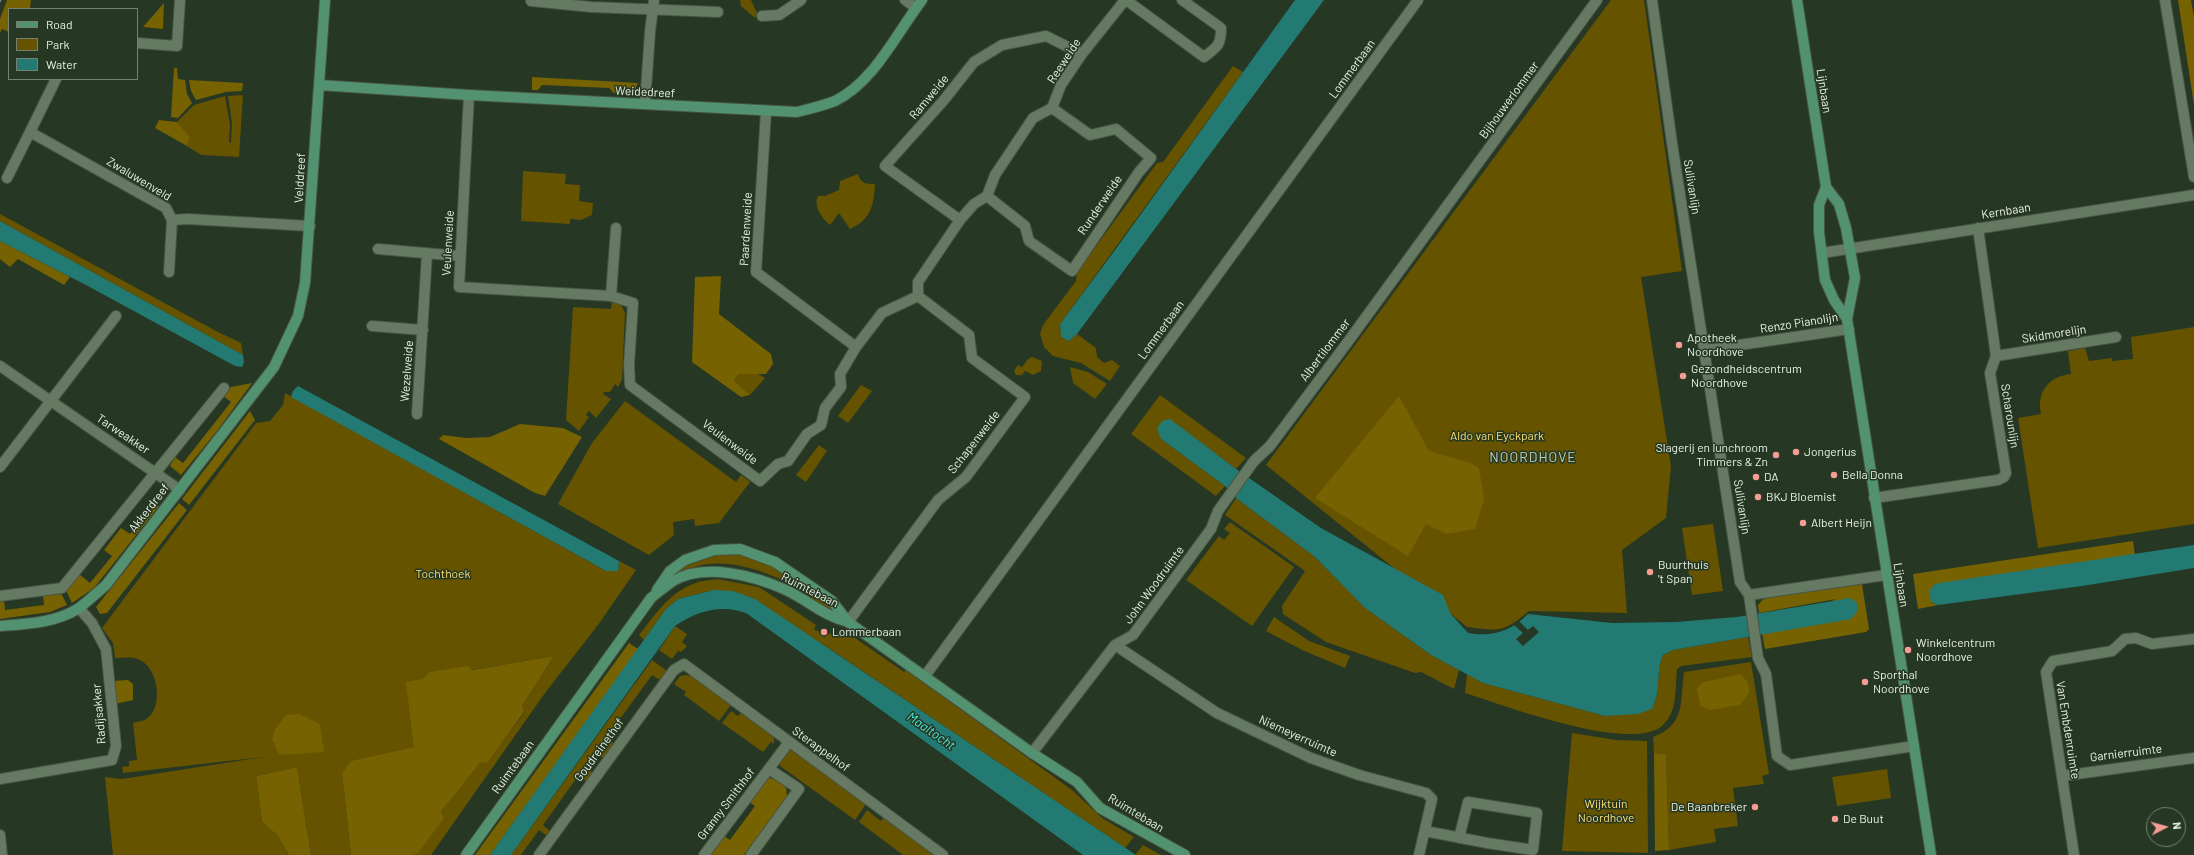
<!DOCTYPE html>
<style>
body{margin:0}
#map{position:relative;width:2194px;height:855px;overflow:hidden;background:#263723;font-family:Barlow,sans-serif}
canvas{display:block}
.legend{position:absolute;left:8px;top:8px;width:130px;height:72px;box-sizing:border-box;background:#263723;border:1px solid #738271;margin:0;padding:5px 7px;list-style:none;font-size:12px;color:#e7f2e5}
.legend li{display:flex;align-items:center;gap:8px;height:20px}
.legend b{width:20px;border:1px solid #738271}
.north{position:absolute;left:2146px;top:807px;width:40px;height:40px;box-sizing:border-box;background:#263723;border:1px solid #738271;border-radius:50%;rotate:84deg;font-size:11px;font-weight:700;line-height:16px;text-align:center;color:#e7f2e5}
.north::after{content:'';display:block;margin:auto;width:14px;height:18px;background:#f59c95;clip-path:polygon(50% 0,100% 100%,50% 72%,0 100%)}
</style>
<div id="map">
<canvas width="2194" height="855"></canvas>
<ul class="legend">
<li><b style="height:5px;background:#539271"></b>Road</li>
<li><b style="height:11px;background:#655300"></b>Park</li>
<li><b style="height:11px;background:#227a73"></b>Water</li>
</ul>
<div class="north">N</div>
</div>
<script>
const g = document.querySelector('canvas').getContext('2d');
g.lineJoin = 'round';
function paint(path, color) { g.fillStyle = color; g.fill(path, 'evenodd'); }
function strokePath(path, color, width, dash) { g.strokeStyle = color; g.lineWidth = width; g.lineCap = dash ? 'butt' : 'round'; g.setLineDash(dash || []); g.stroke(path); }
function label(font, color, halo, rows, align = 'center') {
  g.font = font + ' Barlow,sans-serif'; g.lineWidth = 3; g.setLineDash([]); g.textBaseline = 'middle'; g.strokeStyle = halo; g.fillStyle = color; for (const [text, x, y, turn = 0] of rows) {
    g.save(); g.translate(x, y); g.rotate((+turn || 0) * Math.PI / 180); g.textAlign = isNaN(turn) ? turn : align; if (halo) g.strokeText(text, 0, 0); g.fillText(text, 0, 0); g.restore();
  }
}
paint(new Path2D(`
 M 740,0 L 751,0 L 757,13 L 755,18 L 741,6 Z
 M 1611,0 L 1644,0 L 1682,271 L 1641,277 L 1671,466 L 1666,518 L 1622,550 L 1627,613 L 1529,611 C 1503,633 1499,631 1467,627 L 1266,465 Z
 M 1233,66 L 1243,72 L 1060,324 L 1061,337 L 1069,341 L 1077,334 L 1096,348 L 1097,357 L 1104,363 L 1112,360 L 1120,366 L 1110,381 L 1081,363 L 1053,356 L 1044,347 L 1040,334 L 1043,325 L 1076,281 L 1077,272 L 1157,163 L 1163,162 Z
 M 243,95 L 239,157 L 201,155 L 187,146 L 190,137 L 177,122 L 194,105 L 225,96 L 230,125 L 229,142 L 231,143 L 232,123 L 228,96 Z
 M 523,171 L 566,174 L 565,184 L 580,185 L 579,201 L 593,203 L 592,215 L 581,220 L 570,219 L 570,224 L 521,221 Z
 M 858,174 C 861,184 866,184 875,184 C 874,205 871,220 850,229 L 839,213 L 830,225 C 822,218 813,207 818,196 L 825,196 L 839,190 L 840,181 Z
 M 0,214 L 218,332 L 241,343 L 243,355 L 0,221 Z
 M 612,300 L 621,305 L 625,313 L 622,380 L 618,387 L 615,384 L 610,392 L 604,392 L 603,394 L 611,399 L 596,418 L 589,411 L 586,415 L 589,417 L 579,431 L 566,420 L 573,307 L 611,309 Z
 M 2194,327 L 2194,524 L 2038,548 L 2018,418 L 2041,414 C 2036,392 2049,376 2071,374 L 2068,351 L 2085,348 L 2089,361 L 2112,358 L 2112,361 L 2133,359 L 2131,337 Z
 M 1032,357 L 1042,361 L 1041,371 L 1033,375 L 1025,371 L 1022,375 L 1016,375 L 1014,371 L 1018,365 L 1022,367 L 1028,359 Z
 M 1070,367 L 1088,372 L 1107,384 L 1095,399 L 1073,383 Z
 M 737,374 L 758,374 L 765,378 L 750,395 L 734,380 Z
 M 861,385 L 872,391 L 848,423 L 838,416 Z
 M 285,393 L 606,571 L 618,571 L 619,561 L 636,570 L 598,625 L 545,693 L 431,855 L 411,855 L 444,818 L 441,812 L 481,762 L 487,762 L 524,713 L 522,706 L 554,656 L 471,670 L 468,667 L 429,672 L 423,679 L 415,747 L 350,761 L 342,773 L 351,855 L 311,855 L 297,767 L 256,776 L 262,822 L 277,835 L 289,855 L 113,855 L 105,777 L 122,779 L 263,757 L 123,773 L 122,767 L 129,766 L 129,761 L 137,760 L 133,723 C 136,722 142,721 145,720 C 164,709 159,669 140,660 C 132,656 124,658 115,658 L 113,643 L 102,628 L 256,423 L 270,421 L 283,405 ZM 272,740 L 296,753 L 279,755 Z
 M 1160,395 L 1246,458 L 1236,469 L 1170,420 L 1161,439 L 1225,486 L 1216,496 L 1131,434 Z
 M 625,401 L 736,482 L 741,475 L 750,482 L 719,523 L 695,526 L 694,519 L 673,522 L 674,535 L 649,555 L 558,504 L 592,443 Z
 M 819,445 L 827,451 L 806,482 L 796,475 Z
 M 1236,498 L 1315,557 L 1365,608 L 1431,655 L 1459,670 L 1454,689 L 1421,672 L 1415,673 L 1326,642 L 1283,614 L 1282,606 L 1305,571 L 1225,515 Z
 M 1230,522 L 1294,567 L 1252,626 L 1186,580 L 1219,536 L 1224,540 L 1230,533 L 1224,529 Z
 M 1713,524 L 1723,591 L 1692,595 L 1682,528 Z
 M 712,554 L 742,554 L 772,563 L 836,612 L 833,613 C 819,604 802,589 787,582 C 756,568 716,554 683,572 C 677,575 671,580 665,584 L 681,567 Z
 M 718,579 L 759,587 L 816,625 L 814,629 L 821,633 L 823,630 L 830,634 L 855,638 L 904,672 L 906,670 L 1072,790 L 1102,818 L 1134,837 L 1125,848 L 821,643 L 714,590 L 678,599 L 666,609 L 644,640 L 639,635 C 654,616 669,593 693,584 C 700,581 710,580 718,579 Z
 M 1274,617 L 1309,641 L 1350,656 L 1345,668 L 1302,650 L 1266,631 Z
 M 675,626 L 687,634 L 682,642 L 687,646 L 681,652 L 678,651 L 672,659 L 659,650 Z
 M 1748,637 L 1752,657 L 1681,666 L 1677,669 C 1675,688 1678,712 1662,726 C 1629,753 1504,705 1465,693 L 1467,674 L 1483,683 L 1605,716 L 1652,709 C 1662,688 1655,674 1663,655 L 1673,650 Z
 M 652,660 L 667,671 L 660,680 L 652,675 L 606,738 L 614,744 L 603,758 L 595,753 L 585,767 L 593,773 L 586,781 L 578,776 L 543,825 L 550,831 L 546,835 L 539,830 L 521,855 L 511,855 Z
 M 1751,662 L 1769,774 L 1762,776 L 1764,784 L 1733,788 L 1738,826 L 1714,829 L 1716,842 L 1669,850 L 1666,754 L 1654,753 L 1653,737 C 1686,725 1680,701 1684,672 Z
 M 686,675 L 694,677 L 731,705 L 719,721 L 684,695 L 686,692 L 674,684 L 680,676 Z
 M 731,711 L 738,716 L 741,712 L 774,737 L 774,744 L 771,742 L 763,752 L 722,723 Z
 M 1572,733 L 1616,740 L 1647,741 L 1648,853 L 1562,851 Z
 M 785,750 L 791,750 L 866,804 L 855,820 L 780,766 L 778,760 Z
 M 1887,769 L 1891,798 L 1837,806 L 1832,777 Z
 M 867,810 L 881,821 L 884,817 L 935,855 L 903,855 L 859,822 Z
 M 1143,845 L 1161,855 L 1135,855 Z`), '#655300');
paint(new Path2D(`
 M 7,0 L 31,0 L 30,9 L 9,9 L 9,32 L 2,29 L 0,33 L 0,19 Z
 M 2178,0 L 2191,0 L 2194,17 L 2194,105 Z
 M 164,3 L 163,29 L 143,27 Z
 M 174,68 L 177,68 L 178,79 L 185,80 L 187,94 L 192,103 L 178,118 L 171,117 Z
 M 532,77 L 638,83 L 633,94 L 614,93 L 609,88 L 542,85 L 538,90 L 532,90 Z
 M 189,80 L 243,83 L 242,91 L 226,92 L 196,100 L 191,91 Z
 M 159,120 L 177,122 L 190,137 L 187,146 L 155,128 Z
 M 0,241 L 70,277 L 64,285 L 18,259 L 10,267 L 0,259 Z
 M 721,276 L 719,314 L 771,354 L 773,364 L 766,374 L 738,374 L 734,380 L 750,395 L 741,397 L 692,362 L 695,277 Z
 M 252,383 L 217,431 L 181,475 L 170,466 L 175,457 L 183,463 L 231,402 L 223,396 L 231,387 Z
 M 1399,396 L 1429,451 L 1468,462 L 1479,468 L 1484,499 L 1475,529 L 1447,534 L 1426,524 L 1408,556 L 1315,498 Z
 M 250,411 L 255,420 L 189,505 L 182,499 Z
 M 520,424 L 563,428 L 582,437 L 545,496 L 535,493 L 439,439 L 443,435 L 466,438 L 490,437 Z
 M 179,503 L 187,510 L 107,613 L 100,614 L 96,607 Z
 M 154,504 L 159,506 L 94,588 L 72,603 L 66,590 L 79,574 L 90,583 L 112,556 L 104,550 L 121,528 L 130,534 Z
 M 2133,541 L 2135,555 L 1934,585 L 1931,602 L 1938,605 L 1918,609 L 1913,574 Z
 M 1858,581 L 1862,584 L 1869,629 L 1866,632 L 1765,649 L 1762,633 L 1836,599 L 1759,613 L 1758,605 L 1766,596 Z
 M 61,593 L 67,605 L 50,612 L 0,619 L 0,601 L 4,600 L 5,610 L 44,605 L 43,595 Z
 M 629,643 L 638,649 L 490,855 L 475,855 Z
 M 554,656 L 522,706 L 524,712 L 487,763 L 481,762 L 441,812 L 444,818 L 418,853 L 411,855 L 351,855 L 342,773 L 350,761 L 414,747 L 406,682 L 423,679 L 429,672 L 468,666 L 472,670 Z
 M 1741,674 L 1748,683 L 1749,693 L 1740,705 L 1710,710 L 1700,705 L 1697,688 L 1704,682 Z
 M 128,680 L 133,684 L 133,700 L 115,704 L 112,681 Z
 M 299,714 L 320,724 L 324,752 L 279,755 L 272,740 L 275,729 L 286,715 Z
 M 1654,753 L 1666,754 L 1669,850 L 1655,851 Z
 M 297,767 L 311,855 L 289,855 L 277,835 L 262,822 L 256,776 Z
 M 769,778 L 775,779 L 786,787 L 787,796 L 744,855 L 709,855 L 724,836 L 730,840 L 755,806 L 748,801 L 764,779 Z`), '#776202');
paint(new Path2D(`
 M 1295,0 L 1324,0 L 1077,334 L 1069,341 L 1061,337 L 1060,324 L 1115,250 Z
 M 0,221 L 243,355 L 244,363 L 242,367 L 235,366 L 86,285 L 0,241 Z
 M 298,386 L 619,561 L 618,571 L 606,571 L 590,562 L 291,397 L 293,391 Z
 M 1170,419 L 1236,469 L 1321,528 L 1443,595 L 1450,613 L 1468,633 C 1492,637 1510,632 1528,614 L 1612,623 L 1676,622 L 1737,617 L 1851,598 L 1857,603 L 1857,612 L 1851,619 L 1673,650 L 1663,655 C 1655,674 1662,688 1652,709 L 1638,714 L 1605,716 L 1483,683 L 1431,655 L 1365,608 L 1315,557 L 1236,498 L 1225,486 L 1161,439 L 1157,429 L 1162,421 Z
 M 2194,545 L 2194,568 L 2082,586 L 1938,605 L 1931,602 L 1929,591 L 1934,585 L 1939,583 Z
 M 714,590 L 733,591 L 755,599 L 1136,855 L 1083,855 L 746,613 C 720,604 697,611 675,626 L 511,855 L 490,855 L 666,609 L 678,599 Z`), '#227a73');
paint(new Path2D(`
 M 1519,621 L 1528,630 L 1533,626 L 1539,632 L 1523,646 L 1516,639 L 1523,633 L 1514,625 Z`), '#263723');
const street = new Path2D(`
 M 905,0 L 916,8
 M 1126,0 L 1204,57 C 1217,47 1221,46 1221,28 L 1182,0
 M 1652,0 L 1672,143 L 1740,582 L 1749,595 L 1758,658 L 1766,674 L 1777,756 L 1790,765 L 1914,746
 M 2165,0 L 2194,177
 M 531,1 L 591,7 L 718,12
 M 762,16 L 779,15 L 801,0
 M 137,43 L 177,46 L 180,0
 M 56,79 L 30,132 L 166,208 L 172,220 L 188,219 L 310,226
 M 469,95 L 459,287 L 611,296 L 633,303 L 629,365 L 630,385 L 760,481 L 778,464 L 788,461 L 807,434 L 821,425 L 825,408 L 841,387 L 840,374 L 856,347 L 882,313 L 918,296
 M 645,104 L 650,32 L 654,0
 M 766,112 L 756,272 L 856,347
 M 7,178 L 30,132
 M 987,196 L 1025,226 L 1029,241 L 1072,271 L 1139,172 L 1151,158 L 1116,129 L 1090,135 L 1052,108
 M 987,196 L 995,175 L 1033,118 L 1052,108 L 1061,85 L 1082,54 L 1125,0
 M 960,220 L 885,166 L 944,100 L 974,62 L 1002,45 L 1046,36 L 1082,54
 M 378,249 L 460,256
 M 1822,253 L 2194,195
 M 169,272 L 172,220
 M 611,296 L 616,228
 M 918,296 L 918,282 L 960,220 L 974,204 L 987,196
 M 372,326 L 423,330
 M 1705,350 L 1849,329
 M 1996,356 L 2116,337
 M 0,366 L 180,490
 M 417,414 L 427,254
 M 0,467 L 116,316
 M 1874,498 L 1998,480 L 2004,477 L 2006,473 L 1990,373 L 1996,356 L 1978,228
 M 1749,595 L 1886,575
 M 0,596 L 62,588 L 224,388
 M 848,622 L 938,500 L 966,477 L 1025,397 L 972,358 L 969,335 L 918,296
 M 1115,645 L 1217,713 L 1311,758 L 1359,775 L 1426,793 L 1432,799 L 1419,855
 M 925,676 L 1418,0
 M 1032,753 L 1115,645 L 1133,635 L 1211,529 L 1218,511 L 1254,461 L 1270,446 L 1347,343 L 1597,0
 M 2062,776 L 2194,758
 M 0,779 L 112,760 L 116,746 L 106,649 L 92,623 L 79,608
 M 1425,831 L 1487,843 L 1533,850 L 1537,813 L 1468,802 L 1459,838
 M 0,835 L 2,855
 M 539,855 L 674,670 L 684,664 L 943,855
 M 704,855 L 789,742
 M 751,855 L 799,789 L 769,769
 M 2074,855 L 2046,672 L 2053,661 L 2112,651 L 2125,639 L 2136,638 L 2152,644 L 2194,639`);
const secondary = new Path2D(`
 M 1797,0 L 1826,187 L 1819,205 L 1819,232 L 1825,280 L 1834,300 L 1847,319
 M 319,85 L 469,95 L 797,112 C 809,109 822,106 835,101 C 874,82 896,34 922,0
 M 1826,187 L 1839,204 L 1846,228 L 1855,278 L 1847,319 L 1931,855
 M 657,590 L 670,571 L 685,560 L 714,550 L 740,549 L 775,562 L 832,601 L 848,622
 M 0,626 C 26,624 56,623 79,608 C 88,601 97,593 106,585 L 274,367 L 298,316 L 305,283 L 325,0
 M 466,855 L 651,598 C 658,592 666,586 673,581 C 704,562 755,576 786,590 C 809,601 822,615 848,622 L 1032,753 L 1077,782 L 1100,808 L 1185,855`);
strokePath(street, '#465544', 12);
strokePath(secondary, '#465544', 12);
strokePath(street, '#667962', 10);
strokePath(secondary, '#539271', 10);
strokePath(new Path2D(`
 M 0,2 L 1,0`), '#92a090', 1);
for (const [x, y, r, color] of [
 [1679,345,4,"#f59c95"],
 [1683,376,4,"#f59c95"],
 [1796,452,4,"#f59c95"],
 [1776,455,4,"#f59c95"],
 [1834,475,4,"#f59c95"],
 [1756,477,4,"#f59c95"],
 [1758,497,4,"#f59c95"],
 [1803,523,4,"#f59c95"],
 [1650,572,4,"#f59c95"],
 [824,632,4,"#f59c95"],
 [1908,650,4,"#f59c95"],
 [1865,682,4,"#f59c95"],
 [1755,807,4,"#f59c95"],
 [1835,819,4,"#f59c95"]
]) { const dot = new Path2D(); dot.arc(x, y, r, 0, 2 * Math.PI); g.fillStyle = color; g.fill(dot); strokePath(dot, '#263723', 1.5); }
label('12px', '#e7f2e5', '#263723', [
 ["Reeweide",1064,61,-57],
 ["Lommerbaan",1352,69,-54],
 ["Lijnbaan",1824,91,81],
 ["Weidedreef",645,92,3],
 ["Ramweide",929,97,-50],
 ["Bijhouwerlommer",1509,100,-54],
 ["Velddreef",300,178,-87],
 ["Zwaluwenveld",139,179,31],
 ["Sullivanlijn",1692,187,81],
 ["Runderweide",1100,205,-56],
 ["Kernbaan",2006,211,-9],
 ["Paardenweide",746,229,-87],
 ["Veulenweide",448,243,-87],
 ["Renzo Pianolijn",1799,323,-9],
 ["Lommerbaan",1161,330,-54],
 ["Skidmorelijn",2054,334,-9],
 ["Albertilommer",1325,350,-53],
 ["Wezelweide",407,371,-86],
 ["Scharounlijn",2010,416,81],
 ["Tarweakker",123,434,34],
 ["Veulenweide",730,442,37],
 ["Schapenweide",974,442,-52],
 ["Sullivanlijn",1742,507,81],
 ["Akkerdreef",149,508,-52],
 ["John Woodruimte",1154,585,-54],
 ["Lijnbaan",1901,585,81],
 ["Ruimtebaan",810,590,27],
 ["Radijsakker",99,714,-95],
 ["Van Embdenruimte",2068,730,81],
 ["Niemeyerruimte",1298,736,24],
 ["Sterappelhof",821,749,36],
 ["Goudreinethof",599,750,-54],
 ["Garnierruimte",2126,753,-7],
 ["Ruimtebaan",513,767,-54],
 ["Granny Smithhof",726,804,-53],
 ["Ruimtebaan",1136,813,31]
]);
label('12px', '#e7f2e5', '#263723', [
 ["Apotheek",1687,338],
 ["Noordhove",1687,352],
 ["Gezondheidscentrum",1691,369],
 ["Noordhove",1691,383],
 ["Slagerij en lunchroom",1768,448,"right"],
 ["Timmers & Zn",1768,462,"right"],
 ["Jongerius",1804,452],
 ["Bella Donna",1842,475],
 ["DA",1764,477],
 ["BKJ Bloemist",1766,497],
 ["Albert Heijn",1811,523],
 ["Buurthuis",1658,565],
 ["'t Span",1658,579],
 ["Lommerbaan",832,632],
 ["Winkelcentrum",1916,643],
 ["Noordhove",1916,657],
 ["Sporthal",1873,675],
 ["Noordhove",1873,689],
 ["De Baanbreker",1747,807,"right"],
 ["De Buut",1843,819]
], 'left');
label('12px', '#fcde71', '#263723', [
 ["Aldo van Eyckpark",1497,436],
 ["Tochthoek",443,574],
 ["Wijktuin",1606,804],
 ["Noordhove",1606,818]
]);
label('italic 13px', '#48eadd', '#263723', [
 ["Maaltocht",931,731,35]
]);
g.letterSpacing = '1px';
label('14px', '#bdd2b9', '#263723', [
 ["NOORDHOVE",1533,457]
]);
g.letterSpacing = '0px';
</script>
